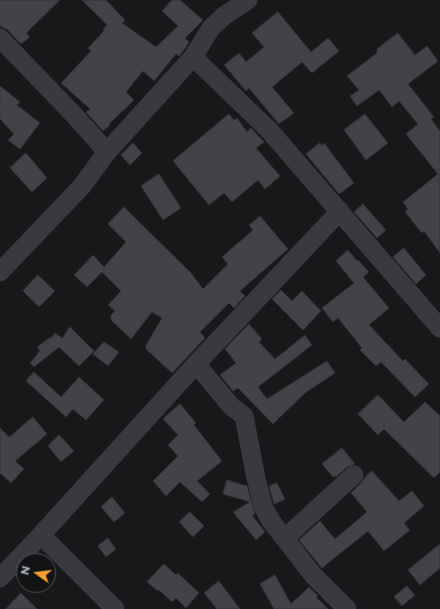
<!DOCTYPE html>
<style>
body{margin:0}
#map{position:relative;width:440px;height:609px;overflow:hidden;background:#17181a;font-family:Montserrat,sans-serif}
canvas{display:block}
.north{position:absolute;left:16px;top:553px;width:40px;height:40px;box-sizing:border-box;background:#121315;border:1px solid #4e5257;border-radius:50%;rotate:284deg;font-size:11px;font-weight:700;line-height:16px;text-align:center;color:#a9b0bb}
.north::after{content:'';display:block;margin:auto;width:14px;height:18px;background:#ff9f2a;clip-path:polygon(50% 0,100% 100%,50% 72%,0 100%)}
</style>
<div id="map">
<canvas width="440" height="609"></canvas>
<div class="north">N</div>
</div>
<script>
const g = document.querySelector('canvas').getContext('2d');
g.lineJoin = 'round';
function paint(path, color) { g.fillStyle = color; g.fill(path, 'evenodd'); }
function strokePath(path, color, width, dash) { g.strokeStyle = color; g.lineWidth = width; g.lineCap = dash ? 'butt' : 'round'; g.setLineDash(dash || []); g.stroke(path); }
const building = new Path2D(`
 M 0,0 L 60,0 L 26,33 L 30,37 L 21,44 L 8,30 L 0,26 Z
 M 82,0 L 106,0 L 125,20 L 122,23 L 156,47 L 178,26 L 162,11 L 172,0 L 180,0 L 203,20 L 185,38 L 189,42 L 184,50 L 179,56 L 176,54 L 154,81 L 143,71 L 126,92 L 134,100 L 109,124 L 110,125 L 103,131 L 86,112 L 90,109 L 61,83 L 91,51 L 88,48 L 104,31 L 103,29 L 107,25 Z
 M 278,12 L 311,52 L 328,38 L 339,51 L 312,73 L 302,62 L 272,87 L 294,113 L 279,124 L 249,88 L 246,91 L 224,65 L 239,53 L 246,62 L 264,47 L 252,33 Z
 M 398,33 L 415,55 L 427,46 L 438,61 L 408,84 L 434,117 L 431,119 L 440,131 L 440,253 L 424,231 L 422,233 L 405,212 L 408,209 L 403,202 L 438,174 L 406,134 L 418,124 L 399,101 L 392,107 L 379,90 L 357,106 L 350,96 L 359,90 L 347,76 L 377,53 L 377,49 Z
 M 0,86 L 20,102 L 17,105 L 40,123 L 20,149 L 8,140 L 14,134 L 0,119 Z
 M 229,114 L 234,120 L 237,118 L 247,132 L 251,128 L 264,142 L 256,148 L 280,176 L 265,189 L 258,180 L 232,202 L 224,193 L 209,205 L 173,161 Z
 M 365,114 L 388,143 L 366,160 L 344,130 Z
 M 133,143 L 142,153 L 130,165 L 121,155 Z
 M 320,143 L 322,146 L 324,143 L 354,183 L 339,194 L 306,154 Z
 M 26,153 L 47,178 L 32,192 L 10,168 Z
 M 159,174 L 181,208 L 163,220 L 141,186 Z
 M 363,204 L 386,230 L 377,238 L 354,212 Z
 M 124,207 L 191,273 L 203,289 L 228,264 L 222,257 L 253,230 L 249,225 L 260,216 L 288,249 L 240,291 L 245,296 L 234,308 L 229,303 L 200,332 L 205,338 L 172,373 L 146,349 L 146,345 L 162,318 L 152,312 L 131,339 L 111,320 L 111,315 L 115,311 L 108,305 L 121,291 L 102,272 L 87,287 L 74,275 L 93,255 L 104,267 L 126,242 L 108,224 Z
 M 404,248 L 426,275 L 416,284 L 393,257 Z
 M 348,250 L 357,261 L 358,260 L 369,272 L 363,277 L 389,308 L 369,325 L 403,361 L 405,359 L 429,384 L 415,397 L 381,362 L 376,366 L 360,350 L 362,348 L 338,318 L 333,322 L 322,308 L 354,283 L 336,261 Z
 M 38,275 L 55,291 L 39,307 L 23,291 Z
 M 281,290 L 292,301 L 302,291 L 321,311 L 303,330 L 272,299 Z
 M 249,324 L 262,339 L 259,342 L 275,359 L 305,335 L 312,345 L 258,387 L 267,399 L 327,361 L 335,373 L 305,393 L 273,424 L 238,388 L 233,391 L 220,375 L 236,363 L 225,349 Z
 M 70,327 L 94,351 L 79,366 L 59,347 L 34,367 L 30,363 L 40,351 L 37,347 L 49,338 L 50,339 L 55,333 L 62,338 Z
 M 104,342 L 119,352 L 108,366 L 93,354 Z
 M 34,372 L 61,397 L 79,377 L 104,400 L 86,420 L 73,409 L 66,417 L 26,381 Z
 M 378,395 L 404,422 L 425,402 L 440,416 L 440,472 L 434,478 L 384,429 L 378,435 L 358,414 Z
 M 180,404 L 196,423 L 194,425 L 222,461 L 197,481 L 210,494 L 202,502 L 180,482 L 166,496 L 153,481 L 178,456 L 168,445 L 178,435 L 163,419 Z
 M 33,417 L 47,434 L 15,461 L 24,469 L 11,483 L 0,473 L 0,428 L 9,437 Z
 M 59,435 L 74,451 L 61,462 L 48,446 Z
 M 342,448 L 355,464 L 347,467 L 336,477 L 335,476 L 333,477 L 322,464 Z
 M 372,471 L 399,501 L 412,491 L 424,506 L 404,523 L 410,530 L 384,551 L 368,531 L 322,568 L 299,540 L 320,521 L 335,539 L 367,512 L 351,493 L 361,483 L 365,477 Z
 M 227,480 L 247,486 L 255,514 L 252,515 L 265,532 L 256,540 L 233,512 L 250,502 L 223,494 Z
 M 277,483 L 285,499 L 274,504 L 269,486 Z
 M 112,497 L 125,513 L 114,522 L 101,507 Z
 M 190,512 L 204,526 L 193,537 L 179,522 Z
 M 108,538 L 116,549 L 106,557 L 98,546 Z
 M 440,544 L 440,568 L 420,585 L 408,570 Z
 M 164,564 L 176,575 L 178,573 L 199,593 L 186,608 L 176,598 L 172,602 L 159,590 L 158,591 L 147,582 Z
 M 275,575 L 291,604 L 309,587 L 318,596 L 316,597 L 328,609 L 274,609 L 260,584 Z
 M 219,581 L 240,609 L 217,609 L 204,593 Z
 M 407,586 L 415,595 L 402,606 L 394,597 Z
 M 21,593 L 37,609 L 6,609 Z`);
paint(building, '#414347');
strokePath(building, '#313236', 1);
strokePath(new Path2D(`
 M 0,38 L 76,117 L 107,152
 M 193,57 L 269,130 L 440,328
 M 0,272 L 82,186 L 107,152 L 193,57 L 211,28 L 225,15 L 248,0
 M 196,364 L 232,407 L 244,416 L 256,478 L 263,506 L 271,521 L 313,575 L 347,609
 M 41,535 L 115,609
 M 285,538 L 354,475
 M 0,578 L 41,535 L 196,364 L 340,211`), '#383a3f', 19);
</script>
